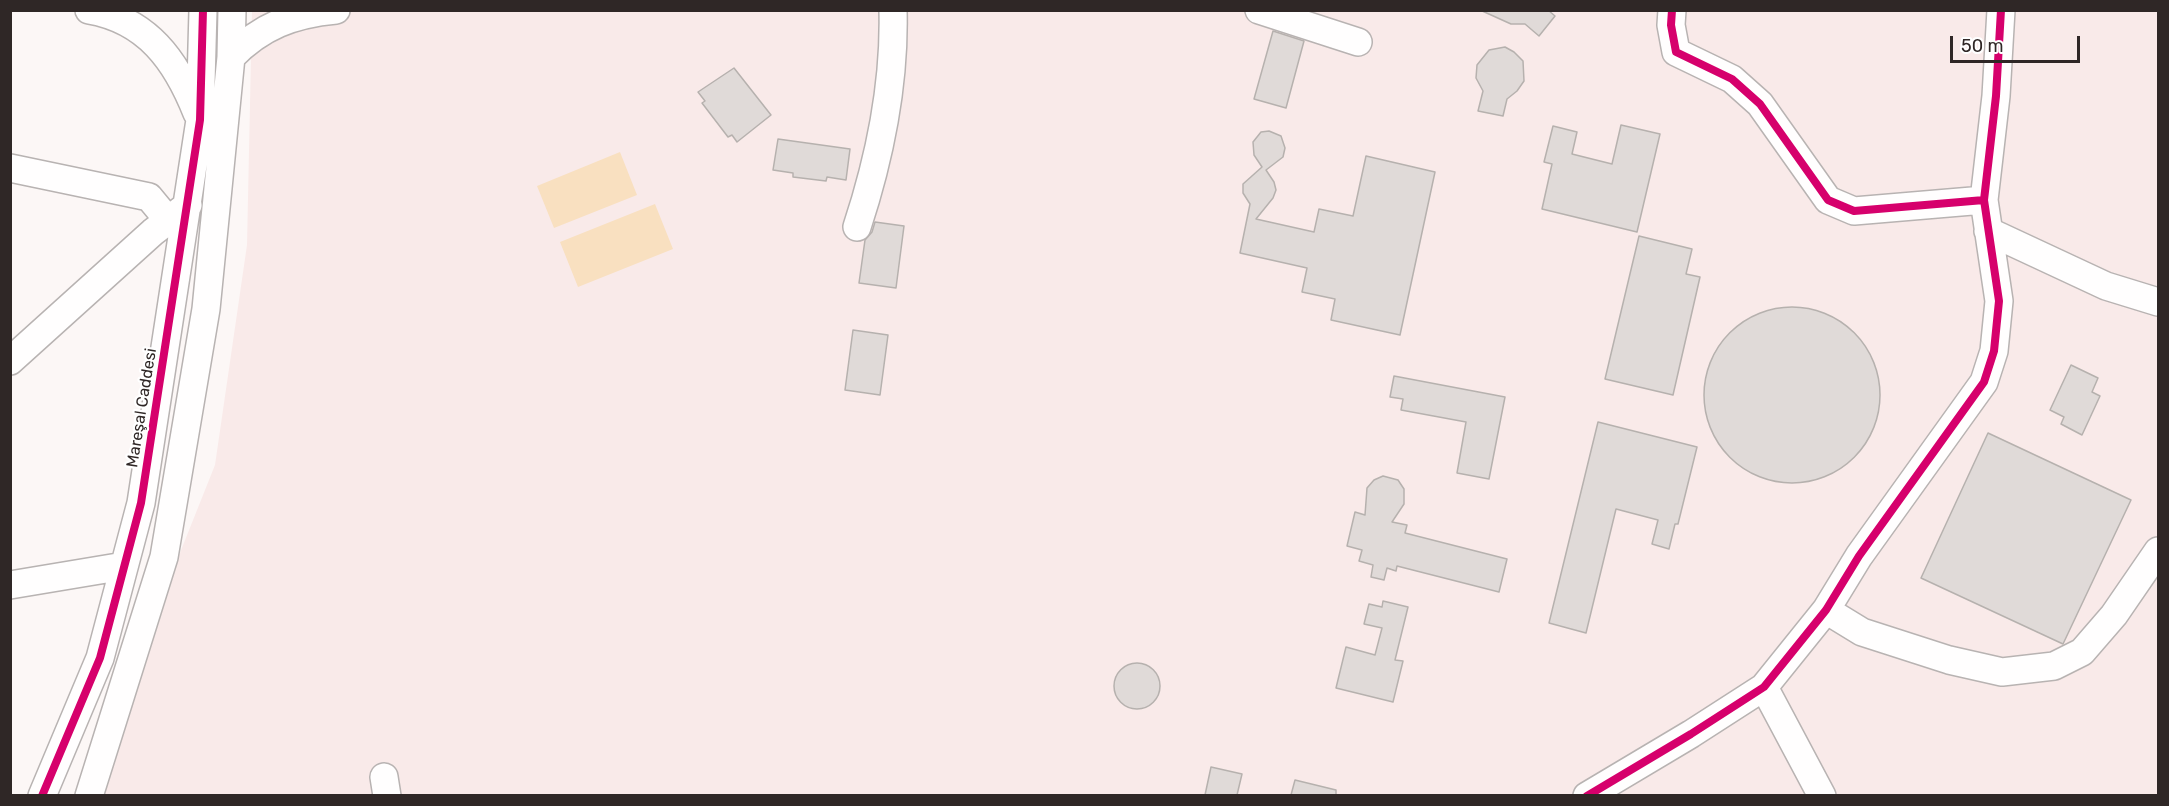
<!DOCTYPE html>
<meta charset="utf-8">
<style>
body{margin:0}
#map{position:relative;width:2169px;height:806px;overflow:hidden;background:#fcf7f6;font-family:Rubik,sans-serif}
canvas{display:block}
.frame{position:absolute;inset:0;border:12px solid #2f2726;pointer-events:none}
.scale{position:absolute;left:1950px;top:36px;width:130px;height:27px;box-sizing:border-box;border:3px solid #2f2726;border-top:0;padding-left:8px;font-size:18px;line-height:21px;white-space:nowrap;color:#2f2726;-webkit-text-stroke:4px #fff;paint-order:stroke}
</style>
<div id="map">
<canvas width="2169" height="806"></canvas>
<div class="frame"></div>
<div class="scale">50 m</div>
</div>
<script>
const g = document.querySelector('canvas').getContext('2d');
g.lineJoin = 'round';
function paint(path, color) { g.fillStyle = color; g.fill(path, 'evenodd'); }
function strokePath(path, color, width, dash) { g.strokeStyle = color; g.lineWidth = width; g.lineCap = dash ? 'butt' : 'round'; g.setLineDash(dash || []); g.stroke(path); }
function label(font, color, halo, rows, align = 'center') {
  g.font = font + ' Rubik,sans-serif'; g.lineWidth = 4.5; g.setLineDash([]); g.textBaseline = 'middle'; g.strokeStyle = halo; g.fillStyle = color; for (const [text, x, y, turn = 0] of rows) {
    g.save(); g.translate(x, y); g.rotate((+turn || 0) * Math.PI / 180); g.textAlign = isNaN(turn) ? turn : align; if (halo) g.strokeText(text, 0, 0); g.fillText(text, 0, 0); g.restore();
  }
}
paint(new Path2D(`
 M 252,11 L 2158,11 L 2158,795 L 83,796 L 215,465 L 247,245 Z`), '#f9eae9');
paint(new Path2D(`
 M 620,152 L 637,195 L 554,228 L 537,186 Z
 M 655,204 L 673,249 L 578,287 L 560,242 Z`), '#f9e0c0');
const building = new Path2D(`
 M 1480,10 L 1548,10 L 1555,16 L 1539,36 L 1525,24 L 1511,24 Z
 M 1273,31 L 1304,41 L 1286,108 L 1254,99 Z
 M 1505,47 L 1514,52 L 1523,61 L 1524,81 L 1517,91 L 1507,99 L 1503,116 L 1478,111 L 1483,91 L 1476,78 L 1477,65 L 1489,50 Z
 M 734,68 L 771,115 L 737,142 L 732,135 L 728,137 L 702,103 L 705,101 L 698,92 Z
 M 1621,125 L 1660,134 L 1637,232 L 1542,209 L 1552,164 L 1544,162 L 1553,126 L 1577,132 L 1572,154 L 1612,164 Z
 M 1269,131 L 1281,136 L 1285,148 L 1283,157 L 1266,170 L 1274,182 L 1276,190 L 1273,198 L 1256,219 L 1314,232 L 1319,209 L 1353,216 L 1366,156 L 1435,172 L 1400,335 L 1331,320 L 1335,299 L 1302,292 L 1307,268 L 1240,253 L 1250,204 L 1243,193 L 1243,184 L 1262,167 L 1254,155 L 1253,142 L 1261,132 Z
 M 778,139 L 850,149 L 846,180 L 827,177 L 826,181 L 793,177 L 793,173 L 773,170 Z
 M 875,222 L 904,226 L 896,288 L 859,283 L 865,240 L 872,232 Z
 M 1639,236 L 1692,249 L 1686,274 L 1700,277 L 1673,395 L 1605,379 Z
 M1704 395a88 88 0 1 1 176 0a88 88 0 1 1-176 0Z
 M 853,330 L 888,335 L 880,395 L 845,390 Z
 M 2071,365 L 2098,378 L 2092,392 L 2100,396 L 2082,435 L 2061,424 L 2064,417 L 2050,410 Z
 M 1394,376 L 1505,397 L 1489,479 L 1457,473 L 1466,422 L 1401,410 L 1403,399 L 1390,397 Z
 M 1598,422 L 1697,447 L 1678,524 L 1675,524 L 1669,549 L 1652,544 L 1658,520 L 1616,509 L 1586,633 L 1549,623 Z
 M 1988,433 L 2131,500 L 2063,644 L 1921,578 Z
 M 1383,476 L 1398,480 L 1404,489 L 1404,504 L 1392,522 L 1407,525 L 1405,533 L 1507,559 L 1499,592 L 1397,566 L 1396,571 L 1387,568 L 1384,580 L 1371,577 L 1373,565 L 1359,561 L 1362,550 L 1347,546 L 1355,512 L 1365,515 L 1367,488 L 1374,480 Z
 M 1383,601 L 1408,607 L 1395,660 L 1403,661 L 1393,702 L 1336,688 L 1346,647 L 1375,655 L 1382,628 L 1364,624 L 1369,604 L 1382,607 Z
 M1114 686a23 23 0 1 1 46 0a23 23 0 1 1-46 0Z
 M 1211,767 L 1242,774 L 1237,795 L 1205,795 Z
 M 1295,780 L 1336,790 L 1336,795 L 1291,795 Z`);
paint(building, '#e0dad8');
strokePath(building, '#b6b1ae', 1.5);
const minor = new Path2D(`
 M 89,10 C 147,20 176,60 197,113
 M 1259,10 L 1358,42
 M 1672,10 L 1671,25 L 1676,52 L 1732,79 L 1760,104 L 1828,200 L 1854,211 L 1984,200
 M 231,57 C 261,26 293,14 336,10
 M 10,168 L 149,197 L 168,220
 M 857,227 C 880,157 895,84 893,10
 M 1988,231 L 2106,286 L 2158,302
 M 10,361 L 153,232 L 188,205
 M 10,585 L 124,566
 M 1826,610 L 1862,632 L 1949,660 L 2002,672 L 2054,666 L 2082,652 L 2114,615 L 2158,551
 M 1764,687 L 1822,796
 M 384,777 L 387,796
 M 42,796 L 100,658 L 141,503 L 200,120 L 203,10
 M 89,796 L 164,557 L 206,309 L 231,57 L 232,10
 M 1587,796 L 1691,734 L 1764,687 L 1826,610 L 1859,556 L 1984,382 L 1994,351 L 1999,301 L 1984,200 L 1996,96 L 2001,10`);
strokePath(minor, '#b8b3b2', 30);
strokePath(minor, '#fffefe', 27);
strokePath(new Path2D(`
 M 1672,10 L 1671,25 L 1676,52 L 1732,79 L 1760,104 L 1828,200 L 1854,211 L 1984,200
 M 42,796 L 100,658 L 141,503 L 200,120 L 203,10
 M 1587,796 L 1691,734 L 1764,687 L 1826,610 L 1859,556 L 1984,382 L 1994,351 L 1999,301 L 1984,200 L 1996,96 L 2001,10`), '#d6006c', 8);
label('16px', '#2f2726', '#fff', [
 ["Mareşal Caddesi",142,408,-81]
]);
</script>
